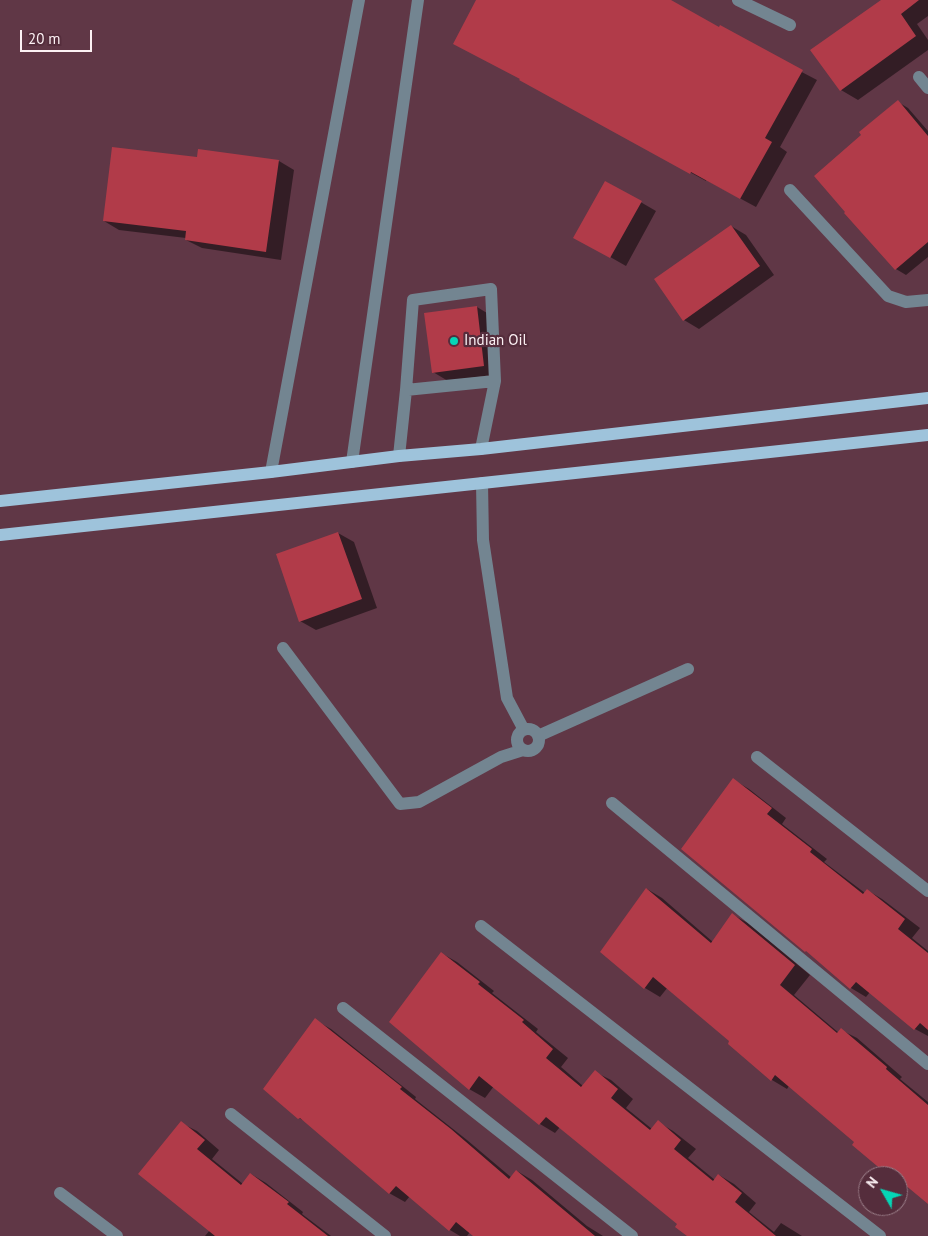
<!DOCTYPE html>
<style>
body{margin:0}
#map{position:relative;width:928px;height:1236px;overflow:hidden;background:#603746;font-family:"PT Sans",sans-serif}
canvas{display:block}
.north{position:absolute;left:858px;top:1166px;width:50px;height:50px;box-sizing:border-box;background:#552d3c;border:1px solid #987b86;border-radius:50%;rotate:308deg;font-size:14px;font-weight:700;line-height:20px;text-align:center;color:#fcf1f4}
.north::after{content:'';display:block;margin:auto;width:18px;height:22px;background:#05d5b6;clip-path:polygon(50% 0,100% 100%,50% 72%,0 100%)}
.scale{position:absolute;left:20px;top:30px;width:72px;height:22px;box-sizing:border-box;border:2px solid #fcf1f4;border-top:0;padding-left:6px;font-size:15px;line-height:18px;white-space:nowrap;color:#fcf1f4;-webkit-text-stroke:4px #552d3c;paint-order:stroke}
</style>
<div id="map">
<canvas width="928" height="1236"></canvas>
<div class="north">N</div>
<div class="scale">20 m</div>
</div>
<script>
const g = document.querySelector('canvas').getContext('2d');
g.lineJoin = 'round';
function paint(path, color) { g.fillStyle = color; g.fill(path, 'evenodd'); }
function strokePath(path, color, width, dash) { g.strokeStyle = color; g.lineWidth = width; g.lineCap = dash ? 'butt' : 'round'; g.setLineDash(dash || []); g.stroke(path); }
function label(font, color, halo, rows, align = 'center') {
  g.font = font + ' "PT Sans",sans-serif'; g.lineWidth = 4.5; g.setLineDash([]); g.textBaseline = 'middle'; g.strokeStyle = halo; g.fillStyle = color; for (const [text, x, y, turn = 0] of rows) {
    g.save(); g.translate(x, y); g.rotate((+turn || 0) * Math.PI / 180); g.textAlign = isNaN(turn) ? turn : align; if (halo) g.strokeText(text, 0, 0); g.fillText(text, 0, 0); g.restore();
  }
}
paint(new Path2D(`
 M 477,0 L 664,0 L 817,80 L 780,147 L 787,152 L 756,207 L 706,180 L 706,181 L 536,88 Z
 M 883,0 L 928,0 L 928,16 L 917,24 L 928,40 L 928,50 L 858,100 L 841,90 Z
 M 898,102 L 908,108 L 928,131 L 928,257 L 906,275 L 896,269 L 846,213 Z
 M 199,150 L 279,161 L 294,170 L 281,260 L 202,248 L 186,240 L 186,238 L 119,230 L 104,221 L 198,159 Z
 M 606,182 L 656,211 L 626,266 L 575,237 Z
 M 731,226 L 746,235 L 774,275 L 699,329 L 684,320 Z
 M 477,307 L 492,316 L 499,374 L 448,381 L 433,372 Z
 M 338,533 L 354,542 L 377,608 L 316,630 L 300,621 Z
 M 734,780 L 749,789 L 786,818 L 782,824 L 827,859 L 824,862 L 865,893 L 867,890 L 882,899 L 920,928 L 912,938 L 928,951 L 928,1036 L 915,1029 L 870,992 L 866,997 L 851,988 L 683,848 Z
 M 647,889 L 662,898 L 713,942 L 733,915 L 748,923 L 810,975 L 794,995 L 839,1033 L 841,1030 L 857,1038 L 902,1077 L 900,1079 L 928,1102 L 928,1203 L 912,1189 L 898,1181 L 898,1176 L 891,1176 L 856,1142 L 789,1086 L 787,1089 L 772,1080 L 731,1041 L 668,987 L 660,997 L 645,988 Z
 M 441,953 L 457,962 L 494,991 L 492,993 L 538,1029 L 536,1032 L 568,1058 L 561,1067 L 583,1086 L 595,1072 L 611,1080 L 633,1099 L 626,1108 L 652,1129 L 658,1122 L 673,1131 L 696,1149 L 688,1158 L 715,1180 L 719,1175 L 734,1184 L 756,1203 L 749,1212 L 774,1232 L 781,1223 L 802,1236 L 689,1236 L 679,1224 L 560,1127 L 555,1133 L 540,1124 L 494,1086 L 485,1098 L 469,1089 Z
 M 315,1020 L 331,1029 L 416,1097 L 415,1099 L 467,1140 L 512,1178 L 517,1171 L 532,1180 L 587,1226 L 603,1236 L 475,1236 L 470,1232 L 467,1236 L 460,1236 L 450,1230 L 410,1196 L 405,1202 L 389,1193 L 308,1123 L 299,1118 Z
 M 181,1123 L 197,1131 L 219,1150 L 212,1159 L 243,1184 L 251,1174 L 266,1183 L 303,1212 L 302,1214 L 331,1236 L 205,1236 L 210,1230 Z`), '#0007');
paint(new Path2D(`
 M 476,0 L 671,0 L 719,27 L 720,25 L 803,70 L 765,138 L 772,142 L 740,199 L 691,172 L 690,174 L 519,80 L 520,79 L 453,44 Z
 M 881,0 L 919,0 L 901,14 L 916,36 L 840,91 L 810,50 Z
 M 898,100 L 928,136 L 928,242 L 895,270 L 844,213 L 845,212 L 814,176 L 861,135 L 859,132 Z
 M 112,147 L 197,157 L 198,149 L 279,160 L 266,252 L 185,240 L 186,231 L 103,221 Z
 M 605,181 L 642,201 L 610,258 L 573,238 Z
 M 731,225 L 760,266 L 683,321 L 654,279 Z
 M 477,306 L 484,366 L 432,373 L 424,313 Z
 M 338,532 L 362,599 L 299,622 L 276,554 Z
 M 733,778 L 772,808 L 767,814 L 812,849 L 810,852 L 863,894 L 867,889 L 905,919 L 898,929 L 928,953 L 928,1030 L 920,1023 L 914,1030 L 856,982 L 850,989 L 806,951 L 805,952 L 681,849 Z
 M 646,888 L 711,943 L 732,913 L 795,965 L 780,985 L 837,1033 L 841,1028 L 887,1067 L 886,1069 L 928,1105 L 928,1204 L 898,1179 L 898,1176 L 889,1176 L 852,1145 L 854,1142 L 775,1075 L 771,1081 L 728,1044 L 729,1041 L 653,977 L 644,989 L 600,952 Z
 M 441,952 L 480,982 L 478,984 L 524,1020 L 522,1022 L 553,1049 L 546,1058 L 581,1087 L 595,1070 L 618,1089 L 611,1098 L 650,1130 L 658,1120 L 681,1140 L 674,1149 L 713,1181 L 718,1174 L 742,1193 L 735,1202 L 776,1236 L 687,1236 L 675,1227 L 677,1224 L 546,1117 L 539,1125 L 479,1076 L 469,1090 L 389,1022 Z
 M 315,1018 L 402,1087 L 400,1089 L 451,1129 L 509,1179 L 516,1170 L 595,1236 L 473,1236 L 456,1222 L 449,1231 L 396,1186 L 389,1194 L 300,1118 L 298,1119 L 263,1089 Z
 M 181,1121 L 205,1140 L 197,1149 L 241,1185 L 250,1173 L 289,1202 L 287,1204 L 328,1236 L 215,1236 L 138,1174 Z`), '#b13b49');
strokePath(new Path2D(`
 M 738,0 L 790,25
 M 919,77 L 928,88
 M 790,190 L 888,296 L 906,302 L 928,300
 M 406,390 L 495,381
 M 399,456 L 406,390 L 413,300 L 491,289 L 495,381 L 481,449
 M 352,462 L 418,0
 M 271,472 L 359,0
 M 482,483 L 483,540 L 507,698 L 524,730
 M 283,648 L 400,804 L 419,802 L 501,757 L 523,750
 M517 740a11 11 0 1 1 22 0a11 11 0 1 1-22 0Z
 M 538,736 L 688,669
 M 757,757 L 928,891
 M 612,803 L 928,1064
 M 481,926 L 880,1236
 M 343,1008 L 632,1236
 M 231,1114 L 385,1236
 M 60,1193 L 117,1236`), '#738591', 12);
strokePath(new Path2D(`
 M 0,501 L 271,472 L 399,456 L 481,449 L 928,398
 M 0,535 L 928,435`), '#9ec3db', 12);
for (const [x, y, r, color] of [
 [454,341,5,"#05d5b6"]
]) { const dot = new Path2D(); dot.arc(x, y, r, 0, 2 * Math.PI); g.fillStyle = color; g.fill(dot); strokePath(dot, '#552d3c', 2); }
label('15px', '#fcf1f4', '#552d3c', [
 ["Indian Oil",464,341]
], 'left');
</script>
